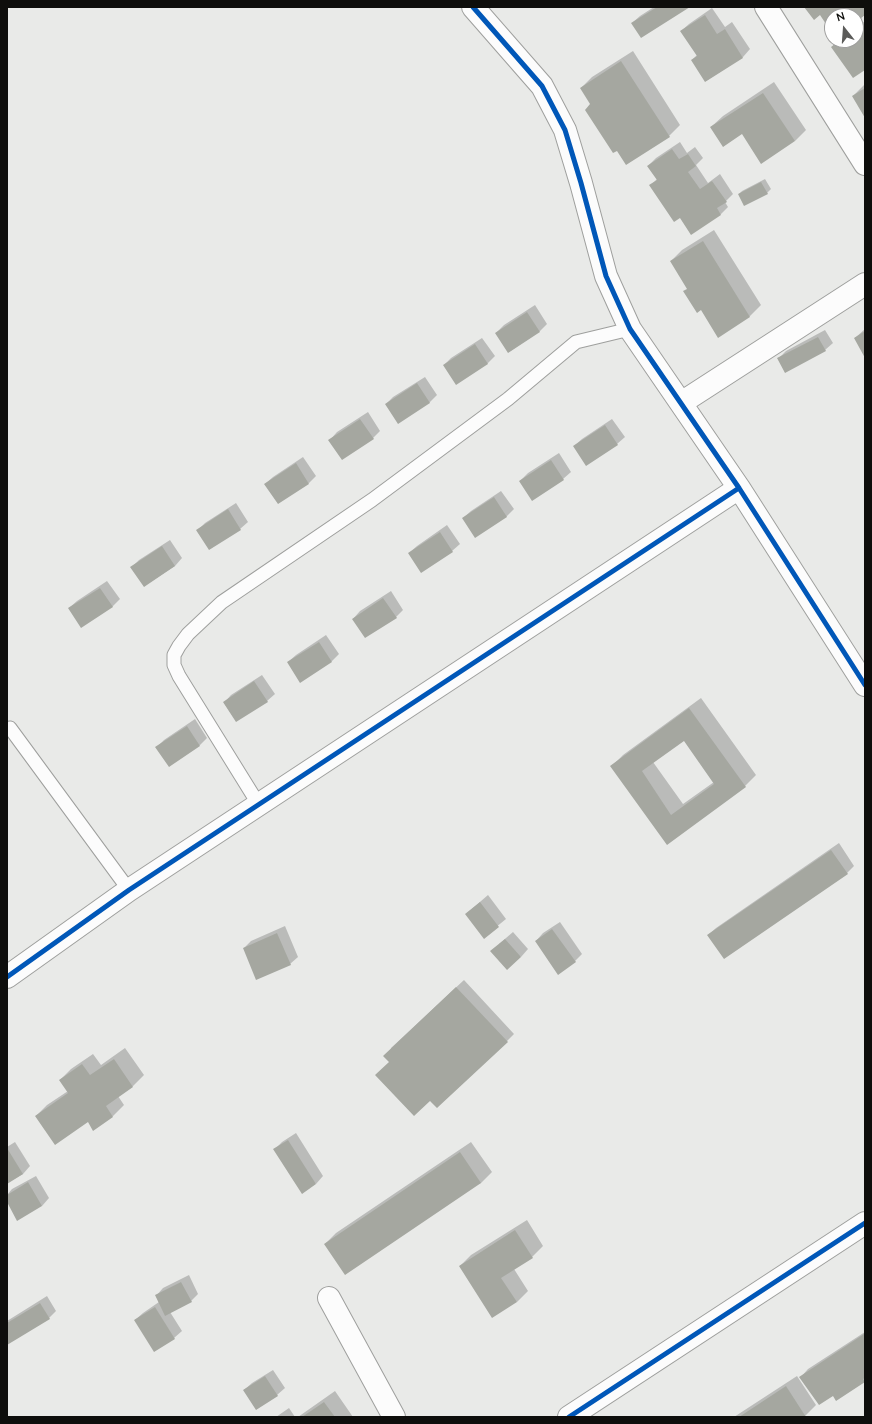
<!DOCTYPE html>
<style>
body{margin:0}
#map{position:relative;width:872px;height:1424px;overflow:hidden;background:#e9eae8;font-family:"Nunito Sans",sans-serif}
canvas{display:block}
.frame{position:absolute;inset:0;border:8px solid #0e0e0c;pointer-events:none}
.north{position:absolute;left:824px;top:8px;width:40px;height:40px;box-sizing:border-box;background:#fff;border:1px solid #9f9f9e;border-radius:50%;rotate:343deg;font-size:11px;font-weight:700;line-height:16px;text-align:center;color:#0e0e0c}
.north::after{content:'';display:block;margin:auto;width:14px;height:18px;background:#5b5b59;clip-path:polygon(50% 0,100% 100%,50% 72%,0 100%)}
</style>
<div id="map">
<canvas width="872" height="1424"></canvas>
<div class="frame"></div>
<div class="north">N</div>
</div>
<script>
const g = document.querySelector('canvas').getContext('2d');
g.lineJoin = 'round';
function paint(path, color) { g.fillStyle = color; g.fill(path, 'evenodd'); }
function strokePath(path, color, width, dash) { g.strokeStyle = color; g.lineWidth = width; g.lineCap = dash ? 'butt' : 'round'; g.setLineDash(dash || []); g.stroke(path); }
paint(new Path2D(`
 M 654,7 L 688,7 L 632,23 L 640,16 Z
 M 712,8 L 725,27 L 732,22 L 750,49 L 743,57 L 706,81 L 692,60 L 697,55 L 681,31 L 689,24 Z
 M 865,21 L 865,68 L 832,47 L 839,40 L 856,40 L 856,28 Z
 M 633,51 L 680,125 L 669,136 L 591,104 L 581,88 L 592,77 Z
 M 774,82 L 806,130 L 795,141 L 711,127 L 723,116 Z
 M 865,84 L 865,116 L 853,96 Z
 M 680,142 L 687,153 L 695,147 L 703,158 L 696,165 L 708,183 L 720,174 L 733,194 L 725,202 L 728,207 L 721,214 L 691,234 L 680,217 L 651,185 L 657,179 L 648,166 L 656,158 Z
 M 765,179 L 771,189 L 767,193 L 739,194 L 742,191 Z
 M 714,230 L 761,305 L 750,316 L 718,336 L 671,261 L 682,250 Z
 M 535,305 L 547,324 L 540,331 L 509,352 L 496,333 L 504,325 Z
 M 865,329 L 865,356 L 855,338 Z
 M 825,330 L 833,343 L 825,350 L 778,359 L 786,351 Z
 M 482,338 L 495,356 L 487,364 L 444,365 L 451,358 Z
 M 425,377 L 437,395 L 429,403 L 386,404 L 393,397 Z
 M 368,412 L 380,431 L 373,438 L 330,440 L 337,432 Z
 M 612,419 L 625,437 L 617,444 L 574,446 L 582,439 Z
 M 559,453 L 571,472 L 563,479 L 520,481 L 528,473 Z
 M 303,457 L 316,476 L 309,483 L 278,503 L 265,484 L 273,477 Z
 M 501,491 L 514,509 L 506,517 L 463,518 L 471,511 Z
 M 236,503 L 248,522 L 240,529 L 210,549 L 197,531 L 205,523 Z
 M 447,525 L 460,544 L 452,551 L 409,553 L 417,546 Z
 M 170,540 L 182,558 L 175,566 L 144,586 L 132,567 L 139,560 Z
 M 107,581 L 120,599 L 112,607 L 69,608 L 77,601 Z
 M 391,591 L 403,610 L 396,617 L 353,619 L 360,611 Z
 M 326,635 L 339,654 L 332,661 L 300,681 L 288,662 L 296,655 Z
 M 262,675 L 275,694 L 267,701 L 236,721 L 224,703 L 231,695 Z
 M 701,698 L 756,775 L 745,786 L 667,844 L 612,766 L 623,755 ZM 684,739 L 714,782 L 683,804 L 653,762 Z
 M 195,719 L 207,738 L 200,745 L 169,765 L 157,747 L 164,740 Z
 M 839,843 L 854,866 L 847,873 L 708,935 L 716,928 Z
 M 488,895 L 506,919 L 484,937 L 466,914 Z
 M 560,922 L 582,954 L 575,961 L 536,941 L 543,933 Z
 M 285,926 L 298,957 L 290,964 L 244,948 L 251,941 Z
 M 513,932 L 528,949 L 521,957 L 499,944 Z
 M 464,980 L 514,1034 L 507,1041 L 390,1062 L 391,1048 Z
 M 125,1048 L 144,1075 L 133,1086 L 118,1096 L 124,1105 L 113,1116 L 94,1129 L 88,1121 L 36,1116 L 47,1105 L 68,1091 L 60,1080 L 71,1069 L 93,1054 L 101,1065 Z
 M 296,1133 L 323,1176 L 316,1184 L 275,1149 L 282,1142 Z
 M 15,1142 L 30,1166 L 23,1174 L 7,1183 L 7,1147 Z
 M 471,1142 L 492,1172 L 481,1183 L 325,1244 L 336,1233 Z
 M 36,1176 L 49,1198 L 42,1206 L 7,1200 L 7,1195 L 12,1189 Z
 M 527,1220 L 543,1246 L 532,1257 L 514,1269 L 528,1291 L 517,1302 L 460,1266 L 471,1255 Z
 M 189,1275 L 198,1294 L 191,1301 L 170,1312 L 182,1331 L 174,1338 L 135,1320 L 143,1313 L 159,1302 L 156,1296 L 163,1288 Z
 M 47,1296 L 56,1311 L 49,1318 L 7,1344 L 7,1321 Z
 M 865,1332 L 865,1381 L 836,1400 L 833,1395 L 801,1377 L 808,1369 Z
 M 273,1370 L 285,1388 L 277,1395 L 244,1390 L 252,1383 Z
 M 797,1376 L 816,1405 L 805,1416 L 734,1417 Z
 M 335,1391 L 353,1417 L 298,1417 Z
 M 289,1408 L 295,1417 L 276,1417 Z`), '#0003');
paint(new Path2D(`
 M 657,7 L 690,7 L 641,38 L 631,23 Z
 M 804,7 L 865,7 L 865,15 L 856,22 L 856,16 L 832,16 L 832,19 L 826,24 L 820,15 L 814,20 Z
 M 705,15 L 717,34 L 725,29 L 743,58 L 705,82 L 691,60 L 697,56 L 680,31 Z
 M 865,23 L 865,70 L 853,78 L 831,47 L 840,40 L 856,40 L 856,29 Z
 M 621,61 L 670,137 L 626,165 L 617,151 L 613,153 L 585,110 L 590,104 L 580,88 Z
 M 865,88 L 865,118 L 852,96 Z
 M 763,93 L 795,141 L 761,164 L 742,134 L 723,147 L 710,127 Z
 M 672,149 L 679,159 L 688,154 L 696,166 L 688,172 L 700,189 L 712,181 L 727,202 L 717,208 L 721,215 L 691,235 L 680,218 L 674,222 L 649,185 L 657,180 L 647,166 Z
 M 761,182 L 768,194 L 744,206 L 738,194 Z
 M 703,241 L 750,317 L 718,338 L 701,310 L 697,313 L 683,291 L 687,289 L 670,261 Z
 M 527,312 L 540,332 L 508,353 L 495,333 Z
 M 865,331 L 865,358 L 854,338 Z
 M 818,337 L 826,351 L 785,373 L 777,358 Z
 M 475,344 L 488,364 L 456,385 L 443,365 Z
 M 417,383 L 430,403 L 398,424 L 385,404 Z
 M 360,419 L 374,439 L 342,460 L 328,440 Z
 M 605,425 L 618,445 L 586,466 L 573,446 Z
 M 551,460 L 564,480 L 532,501 L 519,481 Z
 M 296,463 L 309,484 L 278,504 L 264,484 Z
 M 494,497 L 507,517 L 475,538 L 462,518 Z
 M 228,509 L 241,530 L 209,550 L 196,530 Z
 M 440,532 L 453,552 L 421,573 L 408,553 Z
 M 162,546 L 175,566 L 144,587 L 130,567 Z
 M 100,588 L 113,607 L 81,628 L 68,608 Z
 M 383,598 L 397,618 L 365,638 L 352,619 Z
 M 319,642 L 332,662 L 300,683 L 287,662 Z
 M 254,681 L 268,702 L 236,722 L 223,702 Z
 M 689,708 L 746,787 L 667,845 L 610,766 ZM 684,741 L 714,784 L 671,815 L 642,771 Z
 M 187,726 L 200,746 L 169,767 L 155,747 Z
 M 831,850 L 848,874 L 724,959 L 707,935 Z
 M 480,902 L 499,927 L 484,939 L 465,914 Z
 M 552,929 L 576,962 L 558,975 L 535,941 Z
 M 277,933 L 291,965 L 256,980 L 243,948 Z
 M 505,939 L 521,957 L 507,970 L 490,951 Z
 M 456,987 L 508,1042 L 437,1108 L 430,1101 L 414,1116 L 375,1075 L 389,1062 L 383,1056 Z
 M 114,1059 L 133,1087 L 106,1106 L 113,1117 L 93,1131 L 88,1122 L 55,1145 L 35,1116 L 68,1093 L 59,1080 L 82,1064 L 90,1075 Z
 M 288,1140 L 316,1184 L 302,1194 L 273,1149 Z
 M 7,1148 L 23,1174 L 7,1184 Z
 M 460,1152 L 481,1183 L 345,1275 L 324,1244 Z
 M 28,1182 L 42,1206 L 17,1221 L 7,1202 L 7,1195 Z
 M 515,1230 L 533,1258 L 501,1278 L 517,1302 L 492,1318 L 459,1266 Z
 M 181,1282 L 192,1302 L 165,1316 L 155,1295 Z
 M 40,1303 L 50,1319 L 7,1345 L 7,1323 Z
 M 155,1307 L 175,1339 L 154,1352 L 134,1320 Z
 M 864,1334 L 865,1378 L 863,1379 L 865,1382 L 836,1401 L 833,1396 L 819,1405 L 799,1377 Z
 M 265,1376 L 278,1396 L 256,1410 L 243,1390 Z
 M 786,1386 L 806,1417 L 739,1417 Z
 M 324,1402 L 335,1417 L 302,1417 Z`), '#a5a7a0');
const lane = new Path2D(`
 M 10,728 L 129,890
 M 259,805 L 179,676 L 174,665 L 174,655 L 179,646 L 188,634 L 222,602 L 372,500 L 508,399 L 576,342 L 630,329`);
const street = new Path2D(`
 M 473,7 L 542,86 L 565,130 L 581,183 L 606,276 L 630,329 L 739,488 L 865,685
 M 766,7 L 865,164
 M 681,403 L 865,284
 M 7,977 L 129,890 L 739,488
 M 329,1298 L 394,1417
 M 569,1417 L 865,1223`);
strokePath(lane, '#9e9f9d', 15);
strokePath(street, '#9e9f9d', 24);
strokePath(lane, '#fcfcfc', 13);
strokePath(street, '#fcfcfc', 22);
strokePath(new Path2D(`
 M 473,7 L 542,86 L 565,130 L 581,183 L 606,276 L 630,329 L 739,488 L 865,685
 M 7,977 L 129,890 L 739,488
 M 569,1417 L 865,1223`), '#0057b8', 5);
</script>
